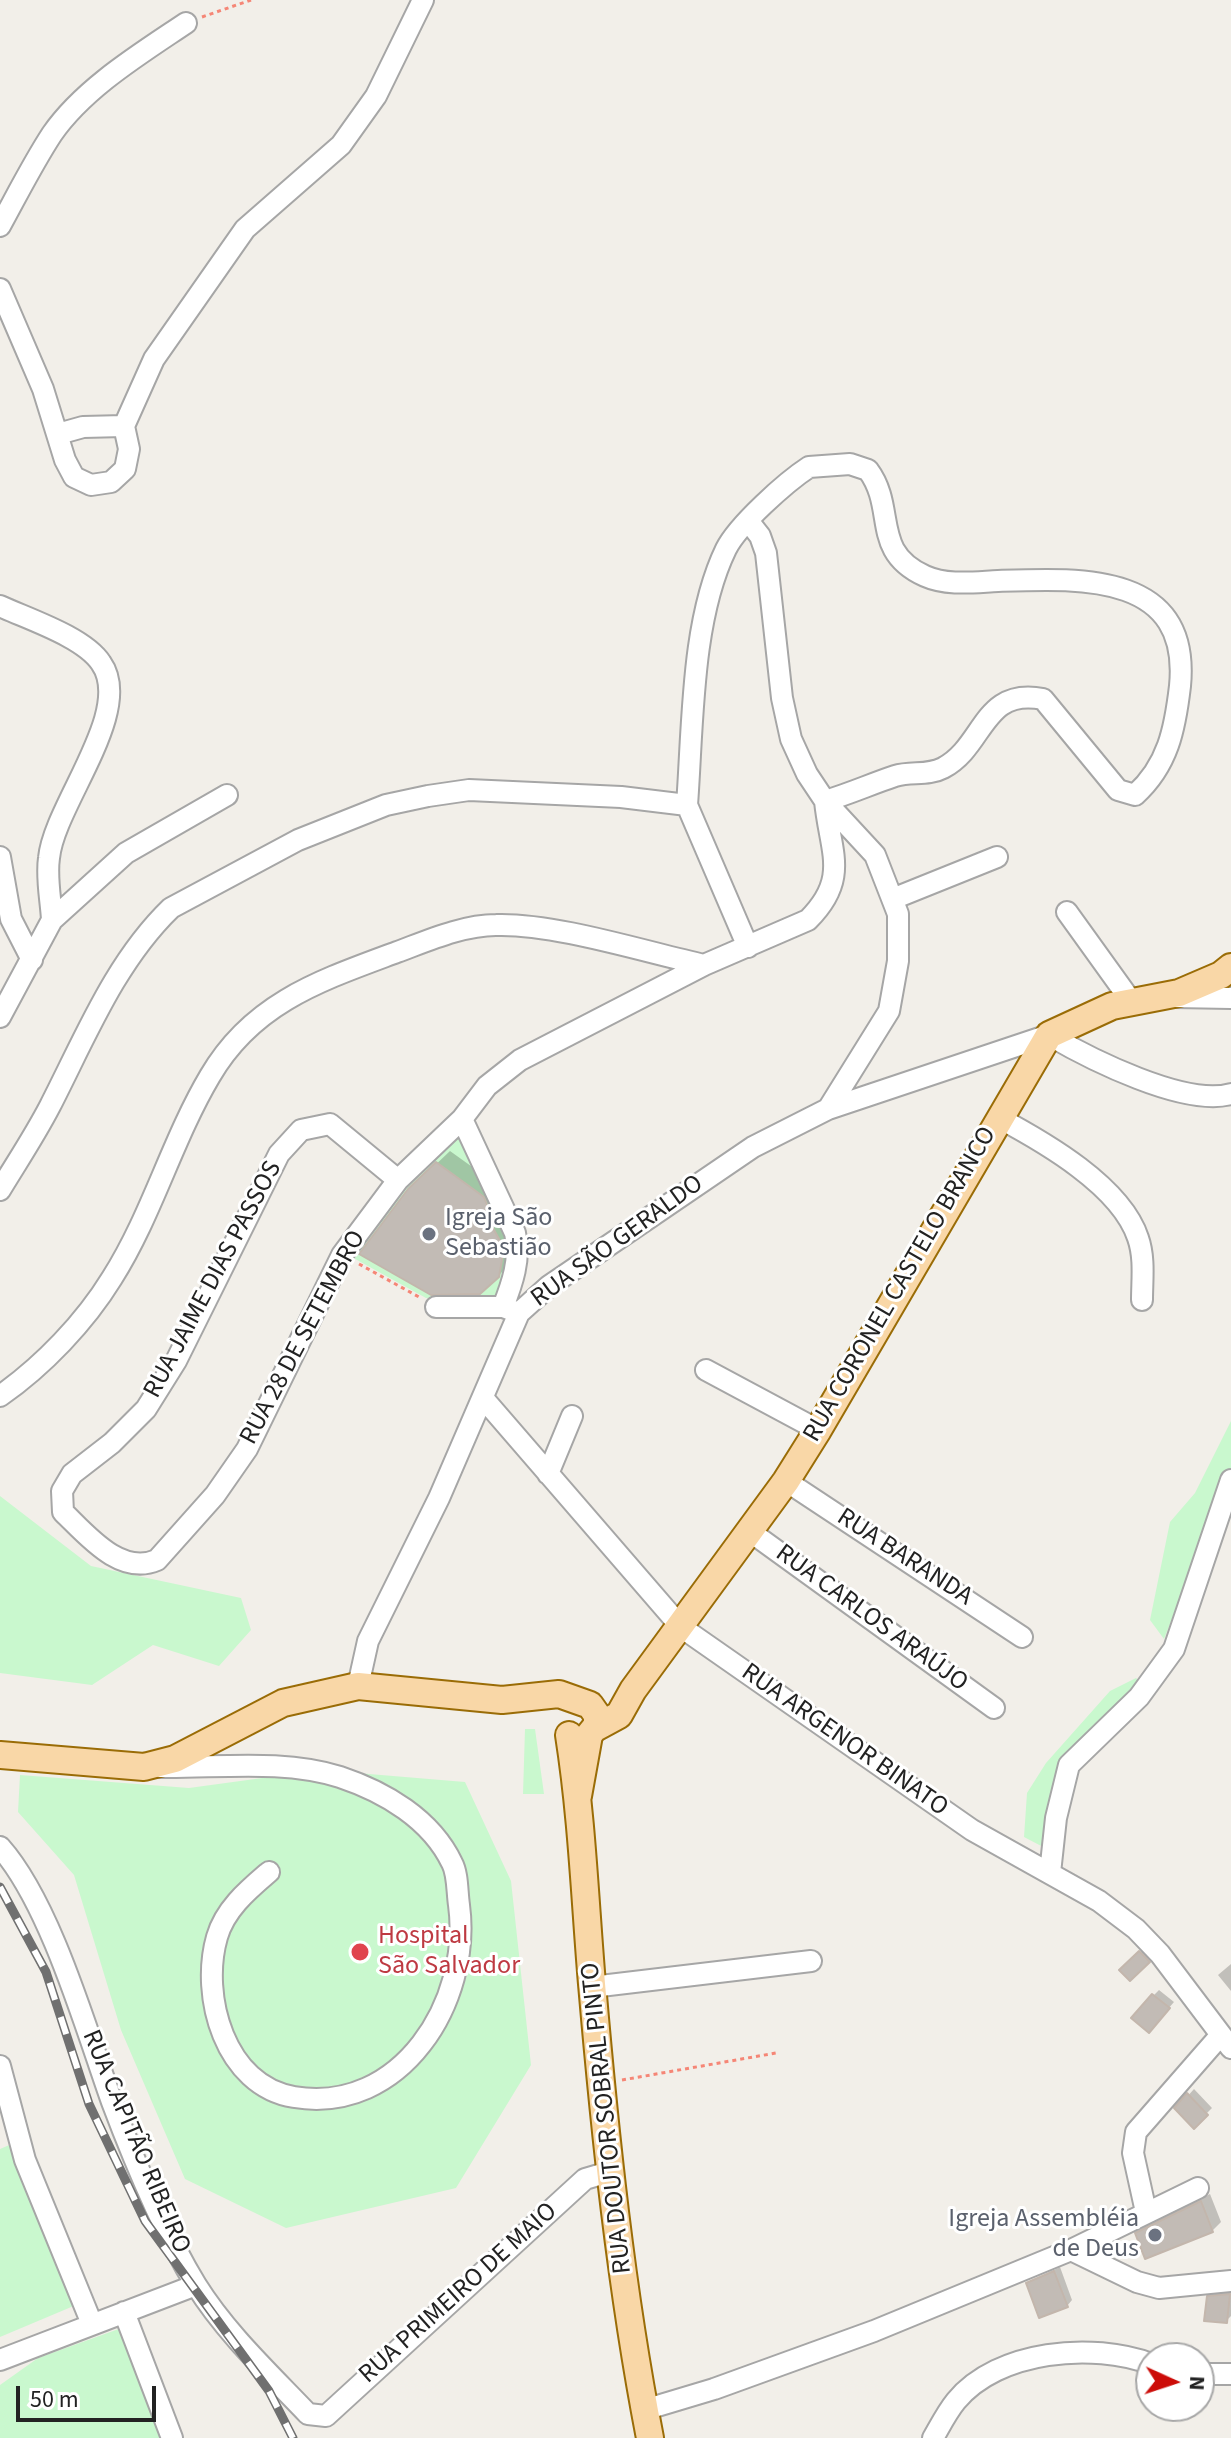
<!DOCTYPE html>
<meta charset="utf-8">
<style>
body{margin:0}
#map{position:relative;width:1231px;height:2438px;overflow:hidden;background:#f2efe9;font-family:"Source Sans 3",sans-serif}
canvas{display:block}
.north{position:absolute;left:1135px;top:2342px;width:80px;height:80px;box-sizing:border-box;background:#fff;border:2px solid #a7a7a7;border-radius:50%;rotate:93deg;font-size:22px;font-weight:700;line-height:32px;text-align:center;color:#222}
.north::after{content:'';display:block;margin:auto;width:28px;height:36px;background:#cc0c08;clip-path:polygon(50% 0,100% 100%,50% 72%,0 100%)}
.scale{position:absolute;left:16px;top:2386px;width:140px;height:36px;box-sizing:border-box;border:4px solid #222;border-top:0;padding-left:10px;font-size:24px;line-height:28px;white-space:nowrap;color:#222;-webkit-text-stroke:6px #fff;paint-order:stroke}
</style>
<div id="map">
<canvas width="1231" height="2438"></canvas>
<div class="north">N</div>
<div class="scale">50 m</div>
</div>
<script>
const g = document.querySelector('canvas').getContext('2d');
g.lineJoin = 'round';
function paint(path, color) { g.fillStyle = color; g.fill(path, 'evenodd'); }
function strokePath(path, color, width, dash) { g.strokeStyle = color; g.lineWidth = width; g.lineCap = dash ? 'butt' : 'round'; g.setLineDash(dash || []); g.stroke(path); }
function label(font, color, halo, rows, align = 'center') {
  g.font = font + ' "Source Sans 3",sans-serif'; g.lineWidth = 6; g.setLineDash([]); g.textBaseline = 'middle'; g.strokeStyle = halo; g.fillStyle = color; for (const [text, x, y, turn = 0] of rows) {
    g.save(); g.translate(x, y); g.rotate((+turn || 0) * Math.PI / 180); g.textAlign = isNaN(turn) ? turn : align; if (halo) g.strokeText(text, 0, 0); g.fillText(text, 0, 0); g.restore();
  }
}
paint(new Path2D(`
 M 458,1132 L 513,1235 L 504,1282 L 493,1302 L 426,1298 L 348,1255 L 387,1199 Z
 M 1231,1421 L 1231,1472 L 1164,1639 L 1150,1620 L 1170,1522 L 1195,1493 Z
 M 0,1496 L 91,1566 L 241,1598 L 251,1630 L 219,1666 L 153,1645 L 92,1685 L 0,1673 Z
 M 1136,1678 L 1143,1684 L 1069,1761 L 1047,1849 L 1024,1837 L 1027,1793 L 1046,1763 L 1110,1691 Z
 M 525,1729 L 535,1729 L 544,1794 L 523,1794 Z
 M 321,1770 L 465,1782 L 511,1881 L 531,2065 L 456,2188 L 286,2228 L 185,2179 L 121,2030 L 74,1875 L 18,1812 L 20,1775 L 189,1788 Z
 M 14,2143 L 76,2305 L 0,2337 L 0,2149 Z
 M 127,2326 L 165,2438 L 0,2438 L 0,2385 L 38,2358 Z`), '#c9f8ce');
paint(new Path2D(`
 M 450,1151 L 496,1184 L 515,1235 L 511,1263 L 498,1276 L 409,1190 Z
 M 1146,1947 L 1154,1955 L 1130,1979 L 1122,1970 Z
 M 1231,1964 L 1231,1991 L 1218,1975 Z
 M 1159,1990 L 1174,2002 L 1154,2025 L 1154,1995 Z
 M 1194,2089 L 1212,2108 L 1194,2126 L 1177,2108 Z
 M 1210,2194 L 1221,2222 L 1212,2231 L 1137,2234 L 1146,2225 Z
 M 1060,2267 L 1072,2300 L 1067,2306 L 1028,2283 Z
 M 1231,2290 L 1231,2316 L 1226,2321 L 1209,2297 L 1214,2291 Z`), '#0003');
const building = new Path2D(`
 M 436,1162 L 484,1197 L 488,1207 L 488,1219 L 504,1248 L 499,1277 L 480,1294 L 431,1295 L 359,1254 L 408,1189 Z
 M 1139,1951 L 1150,1962 L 1130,1981 L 1119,1970 Z
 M 1152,1994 L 1170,2008 L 1149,2033 L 1131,2018 Z
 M 1187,2093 L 1208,2115 L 1194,2129 L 1174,2108 Z
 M 1201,2201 L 1213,2232 L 1145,2259 L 1135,2233 Z
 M 1054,2271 L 1068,2307 L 1039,2318 L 1026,2283 Z
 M 1230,2294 L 1227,2323 L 1204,2321 L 1207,2296 Z`);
paint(building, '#c2bbb5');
strokePath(building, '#c3b6ac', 2);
const minor = new Path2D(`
 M 0,226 C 17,195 33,163 52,134 C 84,88 140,54 186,23
 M 0,289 L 43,389 L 65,460 L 74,477 L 91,485 L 111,482 L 125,469 L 129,449 L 124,426 L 154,359 L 245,229 L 341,145 L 376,96 L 423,0
 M 58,434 L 83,427 L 124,426
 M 749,522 L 760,536 L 766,553 L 782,698 L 791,739 L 807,774 L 825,801 L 875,855 L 898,914 L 898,961 L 889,1011 L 828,1109
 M 0,606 C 28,619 84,637 101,663 C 135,711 54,805 49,858 C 46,878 51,900 52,920
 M 687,805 C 693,725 691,621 726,549 C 738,525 786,482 809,467 L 850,464 L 868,470 C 897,509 870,551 925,576 C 947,586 975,582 998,581 C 1080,578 1191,572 1180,686 C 1175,729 1168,765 1135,795 L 1118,790 L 1043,699 C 982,687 985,746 943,768 C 928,776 911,771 895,776 C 871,784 849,794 825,801
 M 0,857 L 11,919 L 32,960
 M 895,898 L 997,857
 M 1067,912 L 1131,1001
 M 1175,997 L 1231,998
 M 0,1017 L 52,920 L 126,853 L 227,795
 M 999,1118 C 1044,1142 1121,1186 1138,1238 C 1145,1258 1142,1280 1142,1300
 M 462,1119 L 515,1233 C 521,1259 512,1284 503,1307 L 519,1313
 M 398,1180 L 330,1124 L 301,1130 L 279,1154 L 176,1361 L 146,1409 L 112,1443 L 72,1474 L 62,1491 L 63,1512 C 87,1535 120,1576 157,1560 L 215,1495 L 247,1449 L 342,1255 L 398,1180 L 462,1119 L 487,1086 L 520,1060 L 704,965 L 808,920 C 850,878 830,852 825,801
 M 0,1190 C 17,1162 35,1135 50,1106 C 85,1038 115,962 171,908 L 298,840 L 386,805 L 428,796 L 469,790 L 621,797 L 687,805 L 748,947
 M 436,1307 L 503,1307
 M 706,1370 L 818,1430
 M 0,1396 C 43,1366 85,1322 112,1278 C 152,1215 172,1140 210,1076 C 253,1002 322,980 397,952 C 427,941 463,925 496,925 C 554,923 645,952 704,965
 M 483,1398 L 681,1627 L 972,1830 L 1099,1901 L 1136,1929 L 1160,1954 L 1231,2048
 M 548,1474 L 572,1416
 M 786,1481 L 1022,1637
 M 748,1530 L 994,1708
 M 358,1686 L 368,1641 L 439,1498 L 519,1313 L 549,1286 L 753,1147 L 828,1109 L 1049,1035 C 1090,1059 1185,1107 1231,1094
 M 160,1767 C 218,1768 283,1759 340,1777 C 385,1792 431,1819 452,1863 C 458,1874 457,1892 459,1905 C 472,2001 401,2115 294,2097 C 225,2086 200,1996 217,1937 C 225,1909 248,1890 269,1872
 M 0,1847 C 50,1903 86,2029 112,2102 C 135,2163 162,2229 196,2285 C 226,2333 269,2373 308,2414 L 326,2416 L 585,2179 L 612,2171
 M 1050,1873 L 1056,1818 L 1069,1765 L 1139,1697 L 1174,1649 L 1231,1480
 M 592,1987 L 811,1961
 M 0,2066 L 25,2160 L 92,2324
 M 1146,2212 L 1133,2153 L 1136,2132 L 1219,2037
 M 1071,2250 L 1137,2282 L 1159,2288 L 1231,2281
 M 124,2312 L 172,2438
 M 0,2360 L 196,2285
 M 1199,2374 L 1231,2374
 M 644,2410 L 714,2389 L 874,2331 L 1071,2250 L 1198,2188
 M 933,2438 C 940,2426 947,2412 956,2401 C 998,2350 1093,2342 1151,2364`);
const major = new Path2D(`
 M 595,1728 L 619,1715 L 633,1690 L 786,1481 L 818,1430 L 1049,1035 L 1112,1006 L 1179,993 L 1221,975 L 1231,967
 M 569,1735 C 582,1818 585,1901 592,1984 C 605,2135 621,2289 650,2438
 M 0,1755 L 144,1767 L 175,1759 L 283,1703 L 358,1686 L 502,1700 L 559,1694 L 590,1705 L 597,1715 L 597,1725 L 589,1735 L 578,1796`);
strokePath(minor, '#a6a6a6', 24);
strokePath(major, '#9a6c06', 30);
strokePath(new Path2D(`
 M 202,17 L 251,0
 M 359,1264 L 419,1297
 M 622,2080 L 776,2053`), '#f58676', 3, [4, 4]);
strokePath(minor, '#fff', 20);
strokePath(major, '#f9d7a7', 26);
const rail = new Path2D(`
 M 0,1887 L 46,1972 L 89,2104 L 145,2221 L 269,2391 L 293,2438`);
strokePath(rail, '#707070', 9);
strokePath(rail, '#fff', 6, [18]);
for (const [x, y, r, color] of [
 [429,1234,8,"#6b7280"],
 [360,1952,10,"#e0444e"],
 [1155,2235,8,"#6b7280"]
]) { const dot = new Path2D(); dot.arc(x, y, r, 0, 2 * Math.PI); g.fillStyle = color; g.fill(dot); strokePath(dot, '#fff', 3); }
label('26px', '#5b616d', '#fff', [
 ["Igreja São",445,1219],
 ["Sebastião",445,1249],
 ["Igreja Assembléia",1139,2220,"right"],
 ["de Deus",1139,2250,"right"]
], 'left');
label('26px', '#222', '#fff', [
 ["RUA SÃO GERALDO",618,1242,-36],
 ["RUA JAIME DIAS PASSOS",214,1280,-62],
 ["RUA CORONEL CASTELO BRANCO",901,1285,-60],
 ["RUA 28 DE SETEMBRO",304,1338,-62],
 ["RUA BARANDA",904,1558,33],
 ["RUA CARLOS ARAÚJO",871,1619,36],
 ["RUA ARGENOR BINATO",844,1741,35],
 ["RUA DOUTOR SOBRAL PINTO",608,2118,-96],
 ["RUA CAPITÃO RIBEIRO",135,2142,67],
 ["RUA PRIMEIRO DE MAIO",459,2294,-42]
]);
label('26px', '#be3a42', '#fff', [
 ["Hospital",378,1937],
 ["São Salvador",378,1967]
], 'left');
</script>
